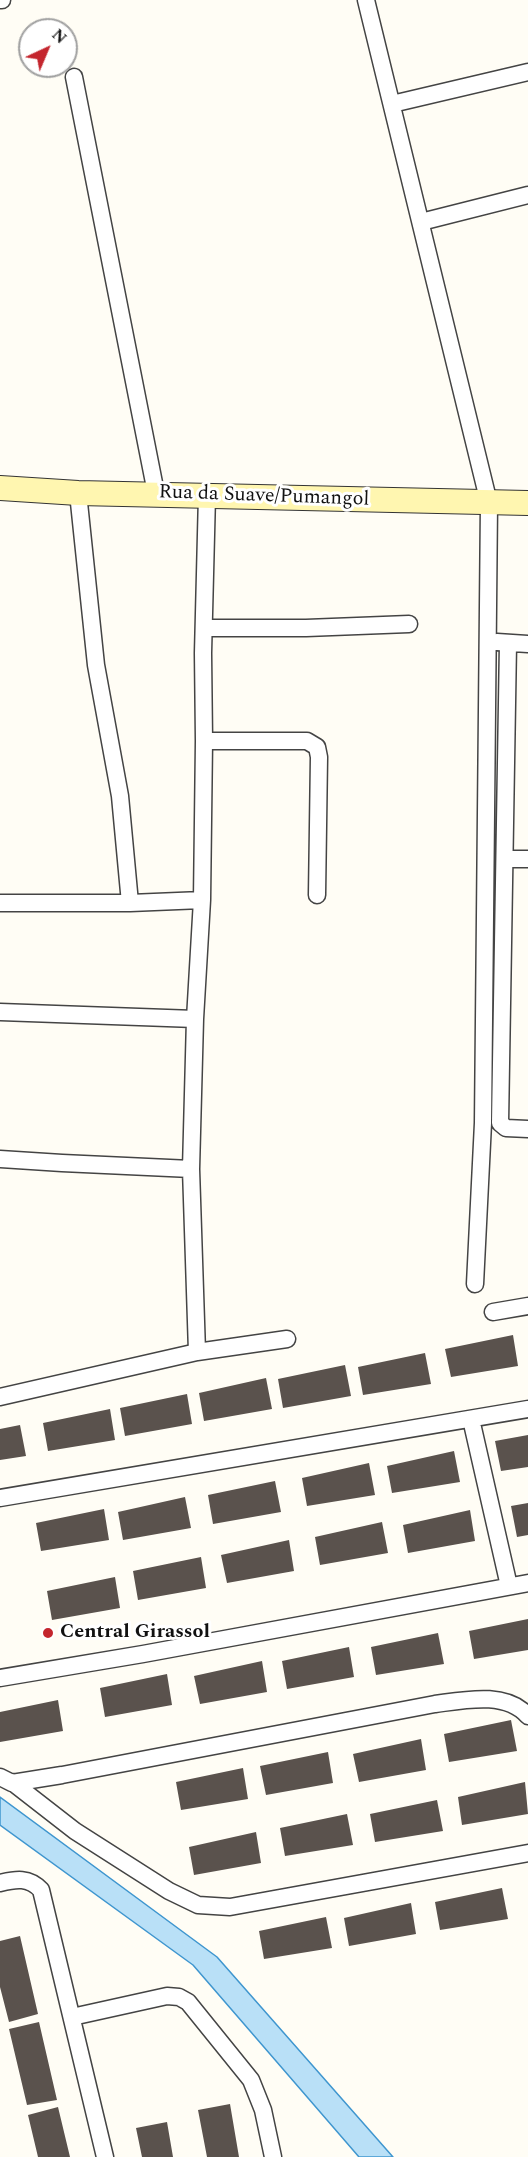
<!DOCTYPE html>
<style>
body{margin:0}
#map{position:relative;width:528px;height:2157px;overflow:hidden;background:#fffdf5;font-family:Spectral,serif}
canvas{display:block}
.north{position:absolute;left:18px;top:18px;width:60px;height:60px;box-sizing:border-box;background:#fff;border:2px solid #a0a0a0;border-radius:50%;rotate:44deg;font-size:16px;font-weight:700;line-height:24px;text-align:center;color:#111}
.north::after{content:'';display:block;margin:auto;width:21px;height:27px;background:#c4262e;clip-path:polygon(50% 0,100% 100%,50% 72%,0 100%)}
</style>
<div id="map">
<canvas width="528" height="2157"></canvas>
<div class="north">N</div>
</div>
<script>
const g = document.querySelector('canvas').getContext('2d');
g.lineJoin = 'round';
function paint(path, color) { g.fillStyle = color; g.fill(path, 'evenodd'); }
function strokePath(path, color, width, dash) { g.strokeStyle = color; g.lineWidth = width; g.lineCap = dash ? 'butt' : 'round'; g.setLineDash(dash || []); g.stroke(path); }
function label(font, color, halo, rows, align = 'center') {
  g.font = font + ' Spectral,serif'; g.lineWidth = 6; g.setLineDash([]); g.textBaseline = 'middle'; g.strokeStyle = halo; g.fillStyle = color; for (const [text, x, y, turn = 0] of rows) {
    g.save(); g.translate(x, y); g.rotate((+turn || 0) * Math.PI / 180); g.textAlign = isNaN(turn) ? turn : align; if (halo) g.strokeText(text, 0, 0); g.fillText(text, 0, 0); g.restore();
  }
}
const water = new Path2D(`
 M 0,1797 L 217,1957 L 393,2157 L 359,2157 L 193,1965 L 0,1825 Z`);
paint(water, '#b9e0f7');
strokePath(water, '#3f96cf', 1.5);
paint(new Path2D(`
 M 513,1335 L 518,1366 L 451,1377 L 445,1349 Z
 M 425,1353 L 431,1384 L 363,1395 L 358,1367 Z
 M 345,1365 L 351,1396 L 283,1408 L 278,1379 Z
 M 266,1378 L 272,1409 L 204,1421 L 199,1393 Z
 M 187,1394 L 192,1424 L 125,1436 L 120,1408 Z
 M 110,1409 L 115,1440 L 48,1451 L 43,1423 Z
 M 20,1425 L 26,1456 L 0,1460 L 0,1429 Z
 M 528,1435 L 528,1467 L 501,1471 L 495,1441 Z
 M 454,1451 L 460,1482 L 392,1493 L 387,1466 Z
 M 369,1463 L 375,1495 L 307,1506 L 302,1478 Z
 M 275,1481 L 281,1512 L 213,1524 L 208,1495 Z
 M 185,1497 L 191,1528 L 123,1540 L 118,1512 Z
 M 528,1503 L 528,1535 L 517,1537 L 511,1506 Z
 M 104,1509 L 109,1540 L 41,1551 L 36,1523 Z
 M 470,1510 L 475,1541 L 408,1553 L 403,1525 Z
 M 382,1522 L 388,1553 L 320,1565 L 315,1537 Z
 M 289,1540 L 294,1571 L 227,1583 L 221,1555 Z
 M 201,1557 L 206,1588 L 138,1600 L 133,1571 Z
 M 115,1577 L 120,1608 L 52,1620 L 47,1591 Z
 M 528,1619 L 528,1650 L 474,1659 L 469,1631 Z
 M 438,1633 L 444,1664 L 376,1675 L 371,1647 Z
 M 349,1647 L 354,1677 L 287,1689 L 282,1661 Z
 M 262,1661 L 267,1692 L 200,1704 L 194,1676 Z
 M 167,1674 L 172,1705 L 105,1717 L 100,1688 Z
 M 58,1700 L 63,1731 L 0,1742 L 0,1712 Z
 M 511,1720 L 517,1751 L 449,1762 L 444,1734 Z
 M 421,1739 L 426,1770 L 359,1782 L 353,1754 Z
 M 328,1752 L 333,1783 L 266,1795 L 260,1766 Z
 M 243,1768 L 248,1799 L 181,1810 L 176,1782 Z
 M 525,1782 L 528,1814 L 462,1825 L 458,1797 Z
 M 437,1800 L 443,1831 L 375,1842 L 370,1814 Z
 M 347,1814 L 353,1845 L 285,1856 L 280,1828 Z
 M 256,1832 L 261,1863 L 194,1875 L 189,1847 Z
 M 502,1888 L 508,1919 L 440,1930 L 435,1902 Z
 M 411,1903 L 416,1934 L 349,1946 L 344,1918 Z
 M 326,1917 L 332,1948 L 264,1959 L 259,1931 Z
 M 20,1936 L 38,2014 L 9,2022 L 0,1987 L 0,1941 Z
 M 39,2022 L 57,2100 L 27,2105 L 9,2029 Z
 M 230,2104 L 239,2157 L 207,2157 L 198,2110 Z
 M 58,2107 L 70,2157 L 38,2157 L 28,2115 Z
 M 167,2122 L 173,2157 L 142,2157 L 136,2128 Z`), '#5a524d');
const street = new Path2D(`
 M 0,0 L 2,0
 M 366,0 L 489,503 L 483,1123 L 475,1284
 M 74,77 L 156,493
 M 392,104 L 528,72
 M 421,222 L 528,195
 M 78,493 L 96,665 L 120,796 L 130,903
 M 204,628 L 306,628 L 409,624
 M 497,642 L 528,644
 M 508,643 L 500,1123 L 506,1128 L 528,1129
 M 204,741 L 307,741 L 317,747 L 319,757 L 317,895
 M 505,859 L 528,859
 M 0,903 L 130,903 L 202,900
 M 0,1012 L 195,1019
 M 0,1159 L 62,1163 L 191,1169
 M 493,1312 L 528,1306
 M 197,1352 L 191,1169 L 195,1019 L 202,900 L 204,741 L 203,653 L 207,495
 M 0,1397 L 197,1352 L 287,1339
 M 471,1419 L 509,1586
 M 0,1498 L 528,1409
 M 0,1678 L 143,1654 L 528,1583
 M 0,1777 L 12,1783 L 62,1775 L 435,1704 C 465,1700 506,1691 528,1716
 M 12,1782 L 75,1831 L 169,1891 L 198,1905 L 230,1907 L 528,1853
 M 0,1883 C 16,1879 29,1877 41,1890 L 105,2157
 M 72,2017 L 167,1996 L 179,1997 L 188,2002 L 251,2080 L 263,2110 L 273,2157`);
const secondary = new Path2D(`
 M 0,488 L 78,493 L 528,503`);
strokePath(street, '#444', 19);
strokePath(secondary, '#333', 26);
strokePath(street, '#fff', 16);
strokePath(secondary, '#fff6b0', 24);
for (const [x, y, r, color] of [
 [48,1633,6,"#c4262e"]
]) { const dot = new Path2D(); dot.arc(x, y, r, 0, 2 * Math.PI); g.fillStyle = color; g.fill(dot); strokePath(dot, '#fff', 2); }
label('20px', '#111', '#fff', [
 ["Rua da Suave/Pumangol",264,497,2]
]);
label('bold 20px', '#111', '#fff', [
 ["Central Girassol",60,1633]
], 'left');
</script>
